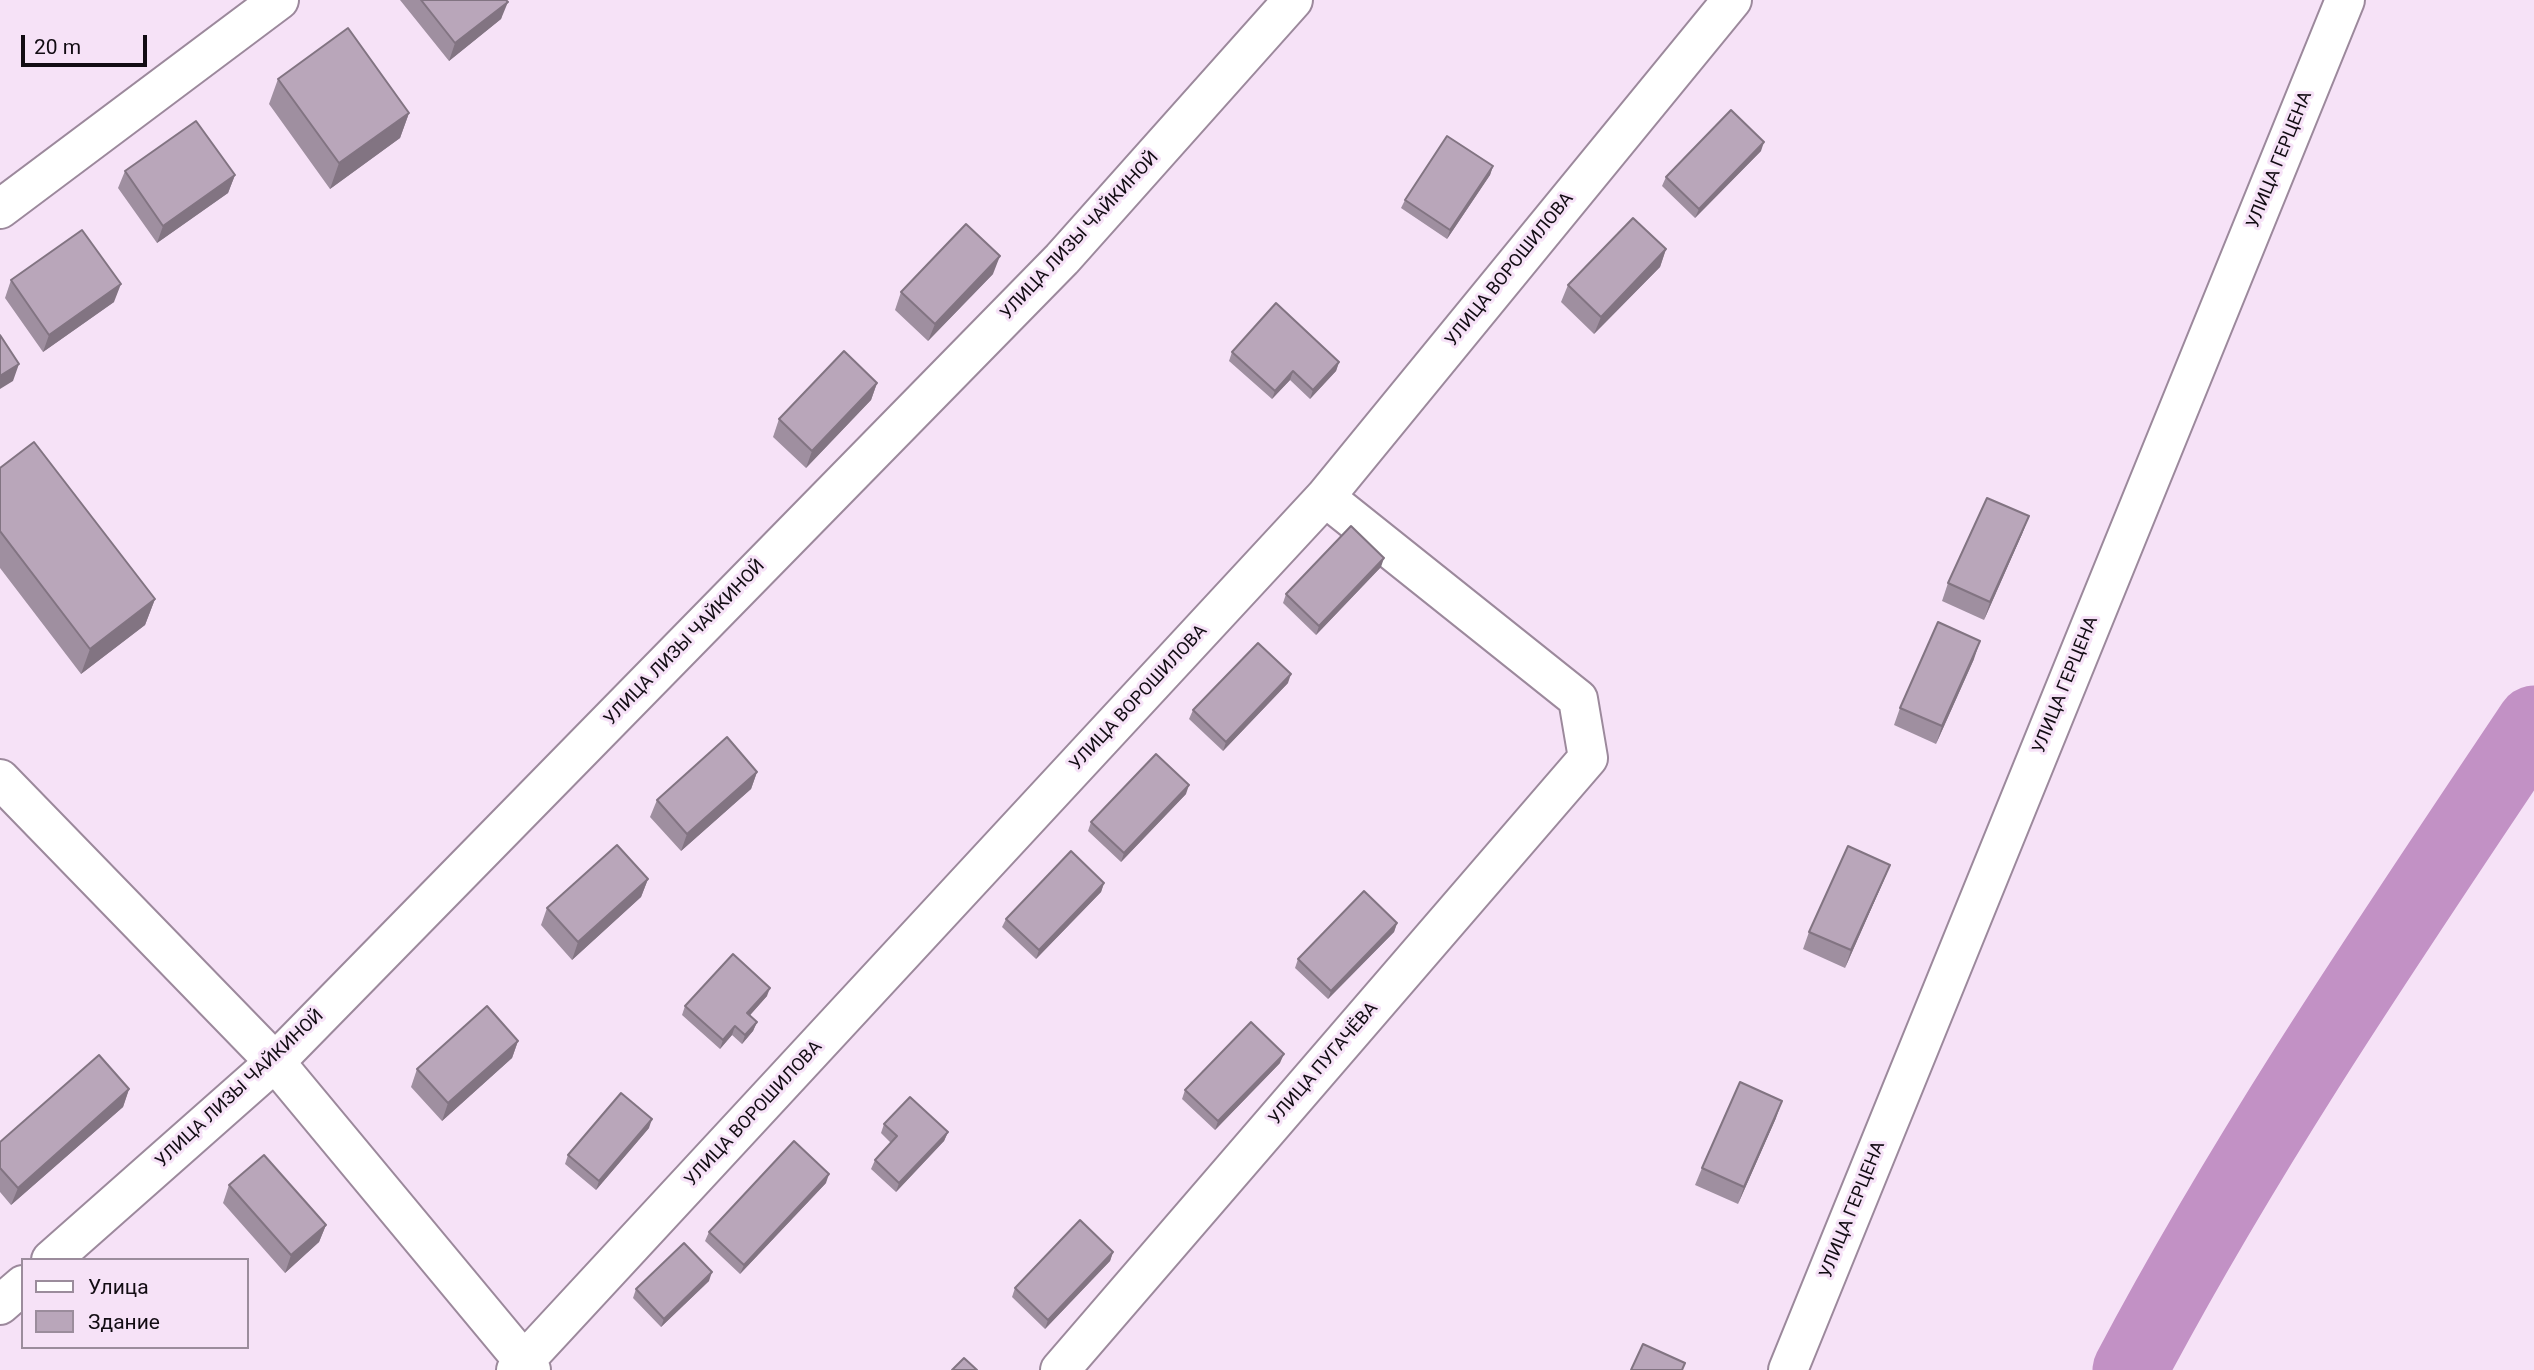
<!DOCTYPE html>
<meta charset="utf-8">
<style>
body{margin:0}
#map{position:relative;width:2534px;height:1370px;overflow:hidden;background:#f6e2f7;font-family:Roboto,sans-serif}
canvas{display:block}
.legend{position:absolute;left:21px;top:1258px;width:228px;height:91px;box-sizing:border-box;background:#f6e2f7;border:2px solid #9b8c9c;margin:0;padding:9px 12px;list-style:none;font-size:21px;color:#120c13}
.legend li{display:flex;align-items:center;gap:14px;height:35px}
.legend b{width:35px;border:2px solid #9b8c9c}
.scale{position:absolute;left:21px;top:35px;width:126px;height:32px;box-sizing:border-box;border:4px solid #120c13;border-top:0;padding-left:9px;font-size:21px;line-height:24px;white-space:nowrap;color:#120c13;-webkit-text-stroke:5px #f6e2f7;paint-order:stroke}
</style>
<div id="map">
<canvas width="2534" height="1370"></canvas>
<ul class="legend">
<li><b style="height:9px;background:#fff"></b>Улица</li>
<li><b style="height:19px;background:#b9a6ba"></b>Здание</li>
</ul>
<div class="scale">20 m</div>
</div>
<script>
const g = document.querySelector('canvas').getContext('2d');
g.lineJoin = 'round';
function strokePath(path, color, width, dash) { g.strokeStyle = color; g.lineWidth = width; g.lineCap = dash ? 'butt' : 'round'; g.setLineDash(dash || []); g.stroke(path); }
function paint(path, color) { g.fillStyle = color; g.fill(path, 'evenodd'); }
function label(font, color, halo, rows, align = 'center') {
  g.font = font + ' Roboto,sans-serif'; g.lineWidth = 6; g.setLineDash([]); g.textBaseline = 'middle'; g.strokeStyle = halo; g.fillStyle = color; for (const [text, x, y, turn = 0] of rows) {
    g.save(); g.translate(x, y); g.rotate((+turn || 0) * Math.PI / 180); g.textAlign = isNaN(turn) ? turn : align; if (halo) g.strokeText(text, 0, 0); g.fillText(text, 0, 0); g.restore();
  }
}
strokePath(new Path2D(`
 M 2130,1370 C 2249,1145 2393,934 2534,723`), '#c291c5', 75);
const street = new Path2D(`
 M 0,209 L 279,0
 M 0,779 L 275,1062 L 531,1370
 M 51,1260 L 275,1062 L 1062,259 L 1293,0
 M 0,1305 L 23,1285
 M 516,1370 L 1325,497 L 1732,0
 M 1060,1370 L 1588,758 L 1578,699 L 1325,497
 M 1788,1370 L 2345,0`);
strokePath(street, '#9c899c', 42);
strokePath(street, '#fff', 38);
paint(new Path2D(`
 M 400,0 L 506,0 L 501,19 L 449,61 Z
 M 278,79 L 409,113 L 400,138 L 330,189 L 269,104 Z
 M 1761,151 L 1695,218 L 1662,186 L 1666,177 Z
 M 1493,166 L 1490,175 L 1447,239 L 1401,208 L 1405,200 Z
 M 125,171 L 235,175 L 228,193 L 157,243 L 118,188 Z
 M 1666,249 L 1660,267 L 1594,334 L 1561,302 L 1568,285 Z
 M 993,274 L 928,341 L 895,310 L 901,292 Z
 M 11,280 L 114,302 L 43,352 L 5,298 Z
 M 1232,352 L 1339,362 L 1336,371 L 1310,399 L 1290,380 L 1272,399 L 1229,361 Z
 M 877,383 L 871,400 L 806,468 L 773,437 L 779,419 Z
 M 0,468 L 155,599 L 145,625 L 81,674 L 0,568 Z
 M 2029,516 L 2022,534 L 1984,620 L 1942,601 L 1948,583 Z
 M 1381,567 L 1316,635 L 1283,603 L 1286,594 Z
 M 1974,659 L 1936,744 L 1894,725 L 1900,708 Z
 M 1288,683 L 1223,751 L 1189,719 L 1193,710 Z
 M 757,772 L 751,789 L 681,851 L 650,817 L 657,800 Z
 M 1186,794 L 1121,862 L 1088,831 L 1091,822 Z
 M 1890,865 L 1883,882 L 1845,968 L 1803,949 L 1809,932 Z
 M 648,879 L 641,897 L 572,960 L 541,925 L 547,908 Z
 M 1104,883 L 1101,892 L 1036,959 L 1002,927 L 1006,919 Z
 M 1397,923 L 1394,932 L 1328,999 L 1295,968 L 1298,959 Z
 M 767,996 L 750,1015 L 757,1022 L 753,1031 L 742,1044 L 732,1035 L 720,1049 L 682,1015 L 685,1006 Z
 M 518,1041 L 512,1058 L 442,1121 L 411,1087 L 417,1069 Z
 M 1280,1063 L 1215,1130 L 1182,1099 L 1185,1090 Z
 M 129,1089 L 123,1107 L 11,1205 L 0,1192 L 0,1142 Z
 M 1776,1118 L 1738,1204 L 1695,1185 L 1702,1168 Z
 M 884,1124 L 948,1132 L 944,1141 L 896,1192 L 871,1169 L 875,1160 L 891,1143 L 881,1133 Z
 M 649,1128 L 596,1190 L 565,1164 L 568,1155 Z
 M 826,1183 L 740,1274 L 705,1241 L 709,1232 Z
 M 229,1185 L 326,1225 L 319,1242 L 285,1273 L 223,1203 Z
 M 1113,1252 L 1110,1261 L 1045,1329 L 1012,1297 L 1015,1288 Z
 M 709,1281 L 661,1327 L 633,1298 L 636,1289 Z`), '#9f8fa0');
paint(new Path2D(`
 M 508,2 L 501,19 L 449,61 L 455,43 Z
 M 409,113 L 400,138 L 330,189 L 339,163 Z
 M 1764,142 L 1761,151 L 1695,218 L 1699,209 Z
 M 1493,166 L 1490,175 L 1447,239 L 1450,230 Z
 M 235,175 L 228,193 L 157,243 L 163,226 Z
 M 1666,249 L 1660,267 L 1594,334 L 1601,317 Z
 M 1000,256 L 993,274 L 928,341 L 935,324 Z
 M 121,284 L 114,302 L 43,352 L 49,335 Z
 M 1339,362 L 1336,371 L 1310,399 L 1313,390 Z
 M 19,364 L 13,381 L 0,389 L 0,376 Z
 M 1293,371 L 1290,380 L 1272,399 L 1275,391 Z
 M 877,383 L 871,400 L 806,468 L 812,451 Z
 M 2029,516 L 2022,534 L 1984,620 L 1990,602 Z
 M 1384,558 L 1381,567 L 1316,635 L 1319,626 Z
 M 155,599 L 145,625 L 81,674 L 90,649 Z
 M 1980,641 L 1974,659 L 1936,744 L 1942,726 Z
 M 1291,674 L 1288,683 L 1223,751 L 1226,742 Z
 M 757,772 L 751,789 L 681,851 L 687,834 Z
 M 1189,785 L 1186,794 L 1121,862 L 1124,853 Z
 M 1890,865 L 1883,882 L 1845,968 L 1851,950 Z
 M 648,879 L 641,897 L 572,960 L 578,942 Z
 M 1104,883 L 1101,892 L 1036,959 L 1039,950 Z
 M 1397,923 L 1394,932 L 1328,999 L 1331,991 Z
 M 770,988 L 767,996 L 744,1022 L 747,1013 Z
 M 757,1022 L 753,1031 L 742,1044 L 745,1035 Z
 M 735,1026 L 732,1035 L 720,1049 L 723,1040 Z
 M 518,1041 L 512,1058 L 442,1121 L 448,1103 Z
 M 1284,1054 L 1280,1063 L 1215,1130 L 1218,1121 Z
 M 129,1089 L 123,1107 L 11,1205 L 18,1188 Z
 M 1782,1101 L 1776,1118 L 1738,1204 L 1744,1187 Z
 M 652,1119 L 649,1128 L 596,1190 L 599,1181 Z
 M 948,1132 L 944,1141 L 896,1192 L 899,1183 Z
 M 829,1174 L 826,1183 L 740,1274 L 744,1265 Z
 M 326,1225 L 319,1242 L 285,1273 L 291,1255 Z
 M 1113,1252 L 1110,1261 L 1045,1329 L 1048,1320 Z
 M 712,1272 L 709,1281 L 661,1327 L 664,1319 Z`), '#827482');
const building = new Path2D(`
 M 421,0 L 506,0 L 508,2 L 455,43 Z
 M 348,28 L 409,113 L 339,163 L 278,79 Z
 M 1731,110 L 1764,142 L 1699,209 L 1666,177 Z
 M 196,121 L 235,175 L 163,226 L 125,171 Z
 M 1447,136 L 1493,166 L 1450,230 L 1405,200 Z
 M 1633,218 L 1666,249 L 1601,317 L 1568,285 Z
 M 966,224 L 1000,256 L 935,324 L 901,292 Z
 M 82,230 L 121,284 L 49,335 L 11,280 Z
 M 1276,303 L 1339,362 L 1313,390 L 1293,371 L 1275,391 L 1232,352 Z
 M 0,335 L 19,364 L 0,376 Z
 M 844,351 L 877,383 L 812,451 L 779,419 Z
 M 34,442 L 155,599 L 90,649 L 0,531 L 0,468 Z
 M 1987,498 L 2029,516 L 1990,602 L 1948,583 Z
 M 1351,526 L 1384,558 L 1319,626 L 1286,594 Z
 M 1938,622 L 1980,641 L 1942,726 L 1900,708 Z
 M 1258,643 L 1291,674 L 1226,742 L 1193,710 Z
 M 727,737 L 757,772 L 687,834 L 657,800 Z
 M 1156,754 L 1189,785 L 1124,853 L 1091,822 Z
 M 617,845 L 648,879 L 578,942 L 547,908 Z
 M 1848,846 L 1890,865 L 1851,950 L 1809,932 Z
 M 1071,851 L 1104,883 L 1039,950 L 1006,919 Z
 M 1364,891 L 1397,923 L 1331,991 L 1298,959 Z
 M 733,954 L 770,988 L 747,1013 L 757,1022 L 745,1035 L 735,1026 L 723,1040 L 685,1006 Z
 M 487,1006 L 518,1041 L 448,1103 L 417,1069 Z
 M 1251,1022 L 1284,1054 L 1218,1121 L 1185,1090 Z
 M 99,1055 L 129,1089 L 18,1188 L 0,1168 L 0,1142 Z
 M 1740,1082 L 1782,1101 L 1744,1187 L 1702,1168 Z
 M 621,1093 L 652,1119 L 599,1181 L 568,1155 Z
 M 910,1097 L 948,1132 L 899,1183 L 875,1160 L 897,1136 L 884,1124 Z
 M 794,1141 L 829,1174 L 744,1265 L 709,1232 Z
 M 264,1155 L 326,1225 L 291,1255 L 229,1185 Z
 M 1080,1220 L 1113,1252 L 1048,1320 L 1015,1288 Z
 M 684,1243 L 712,1272 L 664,1319 L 636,1289 Z
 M 1643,1344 L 1685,1363 L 1682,1370 L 1631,1370 Z
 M 964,1358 L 977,1370 L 952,1370 Z`);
paint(building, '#b9a6ba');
strokePath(building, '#827482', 2);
label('18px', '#120c13', '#f6e2f7', [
 ["УЛИЦА ГЕРЦЕНА",2280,160,-68],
 ["УЛИЦА ЛИЗЫ ЧАЙКИНОЙ",1080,236,-47],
 ["УЛИЦА ВОРОШИЛОВА",1510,270,-51],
 ["УЛИЦА ЛИЗЫ ЧАЙКИНОЙ",685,643,-46],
 ["УЛИЦА ГЕРЦЕНА",2066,685,-68],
 ["УЛИЦА ВОРОШИЛОВА",1139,698,-47],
 ["УЛИЦА ПУГАЧЁВА",1324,1064,-49],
 ["УЛИЦА ЛИЗЫ ЧАЙКИНОЙ",240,1089,-43],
 ["УЛИЦА ВОРОШИЛОВА",754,1114,-47],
 ["УЛИЦА ГЕРЦЕНА",1853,1210,-68]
]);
</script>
